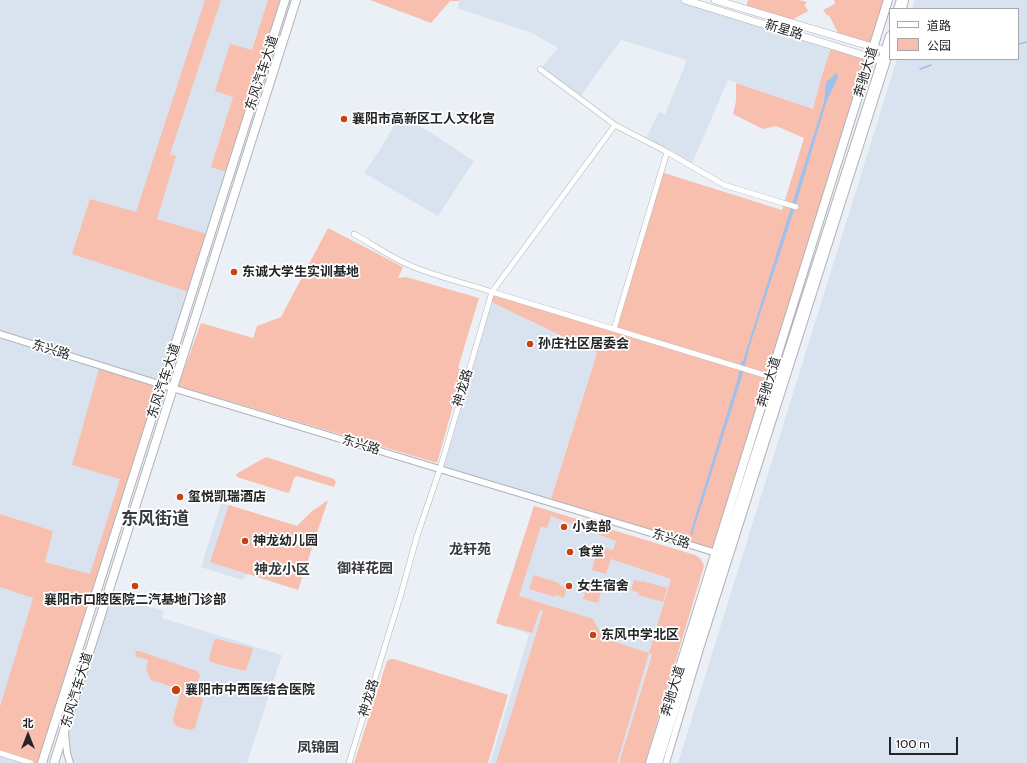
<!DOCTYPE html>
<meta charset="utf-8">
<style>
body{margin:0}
#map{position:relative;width:1027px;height:763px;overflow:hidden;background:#ebf0f6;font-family:Cabin,"Noto Sans SC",sans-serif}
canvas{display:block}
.legend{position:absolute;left:889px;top:8px;width:130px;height:52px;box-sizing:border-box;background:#fff;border:1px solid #a7a8a9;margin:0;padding:5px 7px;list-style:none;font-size:12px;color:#232527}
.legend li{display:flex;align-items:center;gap:8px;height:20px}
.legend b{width:20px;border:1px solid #a7a8a9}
.north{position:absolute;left:8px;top:715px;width:40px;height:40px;-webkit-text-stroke:3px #fff;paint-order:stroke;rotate:0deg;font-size:11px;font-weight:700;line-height:16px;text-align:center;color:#232527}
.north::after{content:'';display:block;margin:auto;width:14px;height:18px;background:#232527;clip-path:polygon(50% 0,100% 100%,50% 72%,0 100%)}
.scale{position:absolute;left:889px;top:737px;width:69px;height:18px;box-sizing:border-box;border:2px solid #232527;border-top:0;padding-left:5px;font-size:12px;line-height:14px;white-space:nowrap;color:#232527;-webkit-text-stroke:3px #fff;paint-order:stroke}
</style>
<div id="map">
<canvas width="1027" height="763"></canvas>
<ul class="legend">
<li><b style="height:5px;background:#fff"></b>道路</li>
<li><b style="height:11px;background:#f8bfae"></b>公园</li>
</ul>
<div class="north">北</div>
<div class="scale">100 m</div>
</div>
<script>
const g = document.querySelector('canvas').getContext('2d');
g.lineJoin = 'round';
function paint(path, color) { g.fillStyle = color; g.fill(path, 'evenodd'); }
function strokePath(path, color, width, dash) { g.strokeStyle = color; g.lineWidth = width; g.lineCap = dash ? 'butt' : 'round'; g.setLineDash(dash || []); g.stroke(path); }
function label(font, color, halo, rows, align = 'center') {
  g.font = font + ' Cabin,"Noto Sans SC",sans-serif'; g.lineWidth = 3.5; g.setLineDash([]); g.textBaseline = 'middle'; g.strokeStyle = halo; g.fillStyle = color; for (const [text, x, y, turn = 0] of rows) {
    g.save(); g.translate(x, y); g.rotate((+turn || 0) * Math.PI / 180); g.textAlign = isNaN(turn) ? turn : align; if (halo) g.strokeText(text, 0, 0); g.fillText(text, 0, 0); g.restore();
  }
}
paint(new Path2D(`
 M 0,0 L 285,0 L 42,763 L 0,763 Z
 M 460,0 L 685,0 L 832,45 L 821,78 L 813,109 L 728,80 L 691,166 L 645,140 L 659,112 L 665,114 L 687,60 L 621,40 L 579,98 L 540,69 L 558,48 L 532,33 L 457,8 Z
 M 915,0 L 1027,0 L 1027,763 L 678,763 L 897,59 L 1018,59 L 1018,9 L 912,9 Z
 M 405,107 L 408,118 L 474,161 L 438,216 L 364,173 L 381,148 Z
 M 491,302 L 597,353 L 550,502 L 440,469 Z
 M 221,503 L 297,526 L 242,580 L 201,567 Z
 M 534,506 L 682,552 L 619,763 L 490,763 L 529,634 L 496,623 Z
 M 111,596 L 164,611 L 162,618 L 282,655 L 247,763 L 70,763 L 66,743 Z`), '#d9e3ef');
paint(new Path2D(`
 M 205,0 L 221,0 L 170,154 L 176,156 L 157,219 L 210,235 L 192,293 L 72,254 L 90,199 L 136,212 Z
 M 268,0 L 285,0 L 230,173 L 211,167 L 233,97 L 215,91 L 230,44 L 252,50 Z
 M 370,0 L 460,0 L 459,1 L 450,1 L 431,23 Z
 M 748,0 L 799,0 L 807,2 L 804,6 L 806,7 L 808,11 L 788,22 L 745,9 Z
 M 834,0 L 888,0 L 873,47 L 840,37 L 830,17 L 826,14 L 823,10 L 835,4 Z
 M 832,45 L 870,57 L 716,553 L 550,502 L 597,353 L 489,301 L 492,292 L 614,329 L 661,172 L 782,210 L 804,138 L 776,126 L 763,129 L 733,114 L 736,101 L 736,83 L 813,109 L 821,78 Z
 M 328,228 L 403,267 L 398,278 L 406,277 L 479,298 L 458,368 L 463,370 L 437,463 L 178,386 L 201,323 L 253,338 L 257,326 L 281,317 Z
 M 100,365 L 162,385 L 42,763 L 31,763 L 0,753 L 0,707 L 33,598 L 0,587 L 0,514 L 53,531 L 45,562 L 90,574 L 120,479 L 72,465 Z
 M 266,457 L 334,479 L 336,482 L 334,487 L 297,476 L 294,478 L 290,491 L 288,493 L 237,477 L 236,474 Z
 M 328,500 L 298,590 L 210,562 L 229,505 L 297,526 L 311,512 Z
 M 534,506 L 695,555 L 701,559 L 704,566 L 645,763 L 619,763 L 652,654 L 649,653 L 617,763 L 496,763 L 543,611 L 540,610 L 532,633 L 509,626 L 507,627 L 496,623 ZM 551,516 L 616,541 L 613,550 L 598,546 L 592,570 L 606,574 L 611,559 L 671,579 L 649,653 L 603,638 L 593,619 L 519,596 L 541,526 L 547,528 Z
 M 534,575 L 559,583 L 559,585 L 567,587 L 564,598 L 556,595 L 555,597 L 529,589 Z
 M 634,580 L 642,582 L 642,581 L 667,588 L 663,602 L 638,595 L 639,593 L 631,590 Z
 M 588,582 L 603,586 L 598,603 L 583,599 Z
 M 217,639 L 252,648 L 253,650 L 246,670 L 244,671 L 210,662 L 209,659 L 214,640 Z
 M 136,651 L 139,651 L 197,671 L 200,675 L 196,689 L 203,700 L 195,728 L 190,730 C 183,728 173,728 173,719 L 180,694 C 174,685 161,684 151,680 L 146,670 L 148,660 L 137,657 L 135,654 Z
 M 390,659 L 394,659 L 508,695 L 488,763 L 354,763 L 387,661 Z`), '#f8bfae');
paint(new Path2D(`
 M 837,73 L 838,77 L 826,103 L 796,204 L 750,345 L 742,376 L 692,535 L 690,534 L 738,378 L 741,362 L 743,361 L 824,102 L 826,82 Z`), '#9cc1ee');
strokePath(new Path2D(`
 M 1018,44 L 1027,42
 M 920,69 L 931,65`), '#9cc1ee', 1.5);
const minor = new Path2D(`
 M 540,69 L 615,125 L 667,152
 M 354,234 C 372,244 389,256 407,264 C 435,277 464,282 492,292 L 615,125
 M 614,329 L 667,152 L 724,185 L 796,207
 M 0,753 L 31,763
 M 349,763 L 401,594 L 417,536 L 440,469 L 492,292 L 771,377`);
const tertiary = new Path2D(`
 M 903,9 L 905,0
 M 0,334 L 172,388 L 720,554
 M 65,733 L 67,753 L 70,763
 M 666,763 L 700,649 L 890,51`);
const secondary = new Path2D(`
 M 685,0 L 882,61
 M 715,0 L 886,51`);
const primary = new Path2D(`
 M 898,9 L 901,0
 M 42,763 L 285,0
 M 54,763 L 296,0
 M 650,763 L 888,0
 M 658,763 L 723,555 L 890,36`);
strokePath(minor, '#aeb3b9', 6);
strokePath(tertiary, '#aeb3b9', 8);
strokePath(secondary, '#aeb3b9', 8);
strokePath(primary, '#aeb3b9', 10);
strokePath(minor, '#fff', 5);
strokePath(tertiary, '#fff', 6);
strokePath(secondary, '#fff', 7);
strokePath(primary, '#fff', 8);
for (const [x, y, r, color] of [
 [344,119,4,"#c94112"],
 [234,272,4,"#c94112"],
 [530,344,4,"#c94112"],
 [180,497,4,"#c94112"],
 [564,527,4,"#c94112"],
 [245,541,4,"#c94112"],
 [570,552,4,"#c94112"],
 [135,586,4,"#c94112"],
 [569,586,4,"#c94112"],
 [593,635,4,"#c94112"],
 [176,690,5,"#c94112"]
]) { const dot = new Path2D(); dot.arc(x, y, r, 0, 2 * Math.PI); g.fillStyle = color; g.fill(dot); strokePath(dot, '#fff', 1.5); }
label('13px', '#232527', '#fff', [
 ["新星路",784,30,17],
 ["奔驰大道",866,72,-73],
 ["东风汽车大道",262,73,-72],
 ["东兴路",51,350,17],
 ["东风汽车大道",164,381,-72],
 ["奔驰大道",769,382,-73],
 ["神龙路",463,388,-73],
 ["东兴路",361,445,17],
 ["东兴路",671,539,17],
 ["东风汽车大道",77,690,-73],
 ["奔驰大道",673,691,-73],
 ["神龙路",369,698,-73]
]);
label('bold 13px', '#232527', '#fff', [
 ["襄阳市高新区工人文化宫",352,119],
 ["东诚大学生实训基地",242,272],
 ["孙庄社区居委会",538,344],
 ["玺悦凯瑞酒店",188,497],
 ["小卖部",572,527],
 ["神龙幼儿园",253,541],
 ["食堂",578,552],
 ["女生宿舍",577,586],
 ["襄阳市口腔医院二汽基地门诊部",135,600,"center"],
 ["东风中学北区",601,635],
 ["襄阳市中西医结合医院",185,690]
], 'left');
label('bold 14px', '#373b3f', '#fff', [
 ["龙轩苑",470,550],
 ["御祥花园",365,569],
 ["神龙小区",282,570],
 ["凤锦园",318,748]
]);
label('bold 17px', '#373b3f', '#fff', [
 ["东风街道",155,519]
]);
</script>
